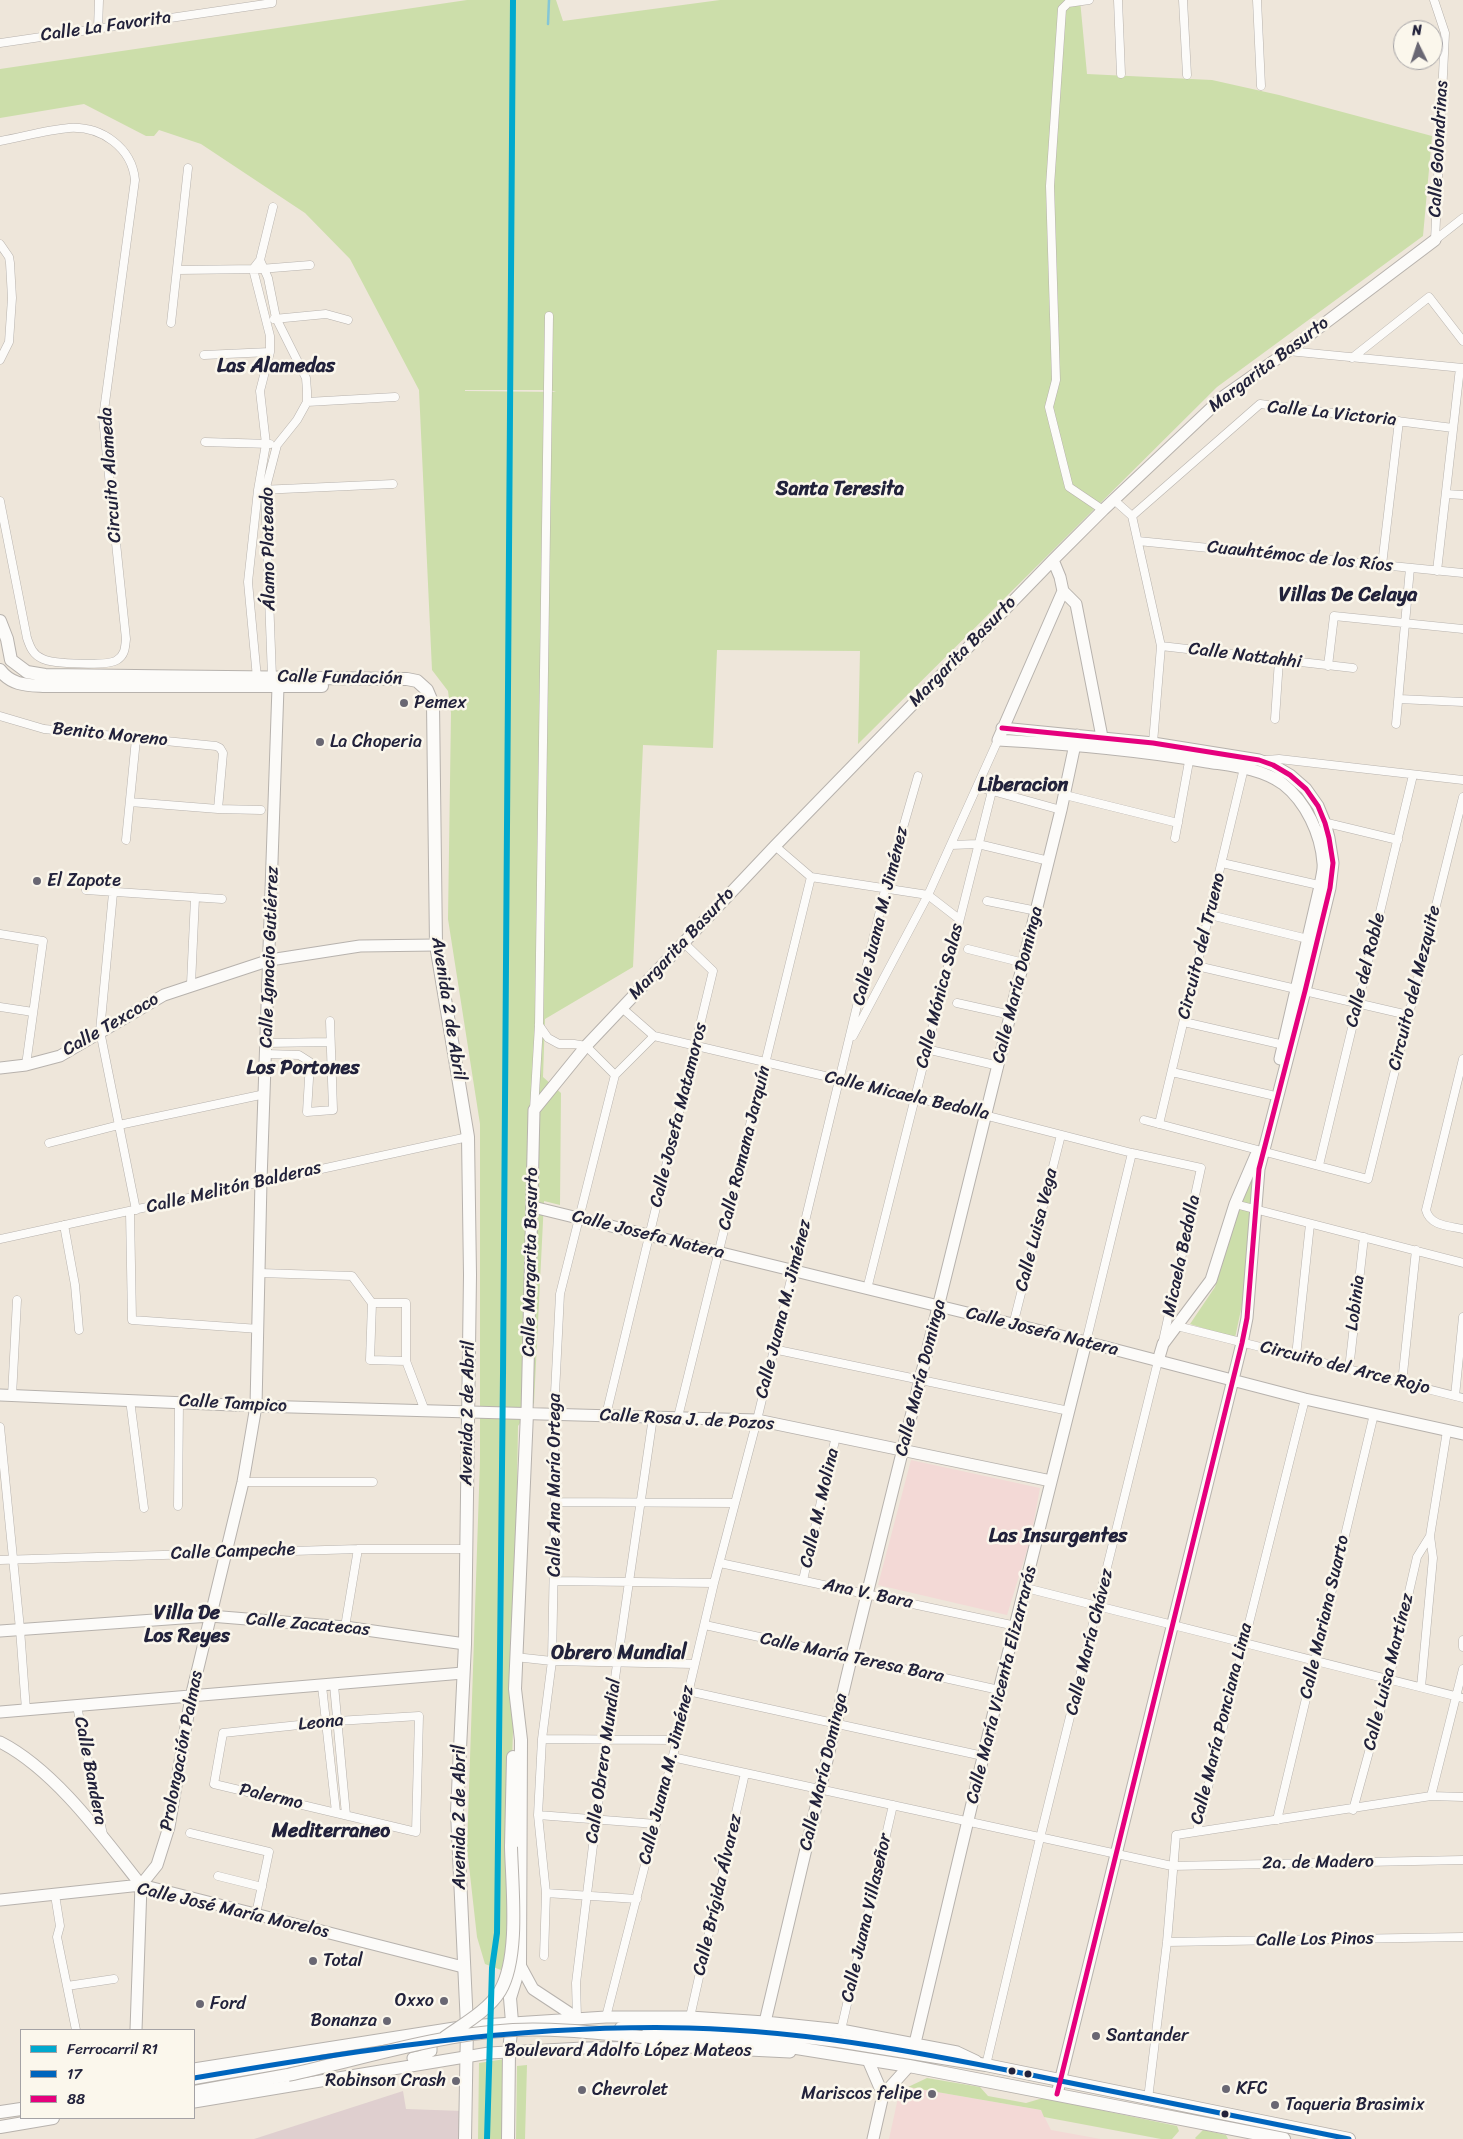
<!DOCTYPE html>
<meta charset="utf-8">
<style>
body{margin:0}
#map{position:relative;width:1463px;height:2139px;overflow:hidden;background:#eee6da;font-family:Sriracha,sans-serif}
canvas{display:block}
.legend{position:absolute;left:20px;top:2029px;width:175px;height:90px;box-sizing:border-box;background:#fbf7ec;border:1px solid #a4a2a5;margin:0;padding:6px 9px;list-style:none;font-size:15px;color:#22223b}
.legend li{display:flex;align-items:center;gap:10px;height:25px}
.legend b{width:25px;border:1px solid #a4a2a5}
.north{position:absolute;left:1393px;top:20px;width:50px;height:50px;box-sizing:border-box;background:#fbf7ec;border:1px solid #a4a2a5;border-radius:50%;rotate:356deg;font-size:14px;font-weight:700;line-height:20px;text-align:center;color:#22223b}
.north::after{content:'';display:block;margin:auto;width:18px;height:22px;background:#696773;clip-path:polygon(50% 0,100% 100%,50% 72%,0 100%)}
</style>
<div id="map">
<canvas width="1463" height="2139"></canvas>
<ul class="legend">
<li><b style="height:6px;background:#00a9ce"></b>Ferrocarril R1</li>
<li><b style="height:6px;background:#0065bd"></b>17</li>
<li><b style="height:6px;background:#e5007d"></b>88</li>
</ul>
<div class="north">N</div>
</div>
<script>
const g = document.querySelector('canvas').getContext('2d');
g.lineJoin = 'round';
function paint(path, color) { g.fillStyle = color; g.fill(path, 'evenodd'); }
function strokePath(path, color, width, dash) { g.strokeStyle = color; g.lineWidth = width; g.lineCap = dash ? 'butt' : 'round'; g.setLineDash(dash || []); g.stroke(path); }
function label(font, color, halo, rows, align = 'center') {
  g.font = font + ' Sriracha,sans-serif'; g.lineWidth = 5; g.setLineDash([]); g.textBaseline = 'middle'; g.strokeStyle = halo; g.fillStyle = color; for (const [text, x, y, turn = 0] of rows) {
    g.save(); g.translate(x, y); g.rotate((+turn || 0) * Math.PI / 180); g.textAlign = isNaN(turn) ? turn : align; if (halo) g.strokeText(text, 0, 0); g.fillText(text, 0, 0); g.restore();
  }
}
paint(new Path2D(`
 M 911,1460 L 1040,1488 L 1031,1537 L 1007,1615 L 878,1585 Z
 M 908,2087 L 1041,2110 L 1051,2130 L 1101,2139 L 889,2139 L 898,2098 Z`), '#f3d9d6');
paint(new Path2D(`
 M 403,2091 L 406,2109 L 463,2111 L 462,2139 L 254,2139 Z`), '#dfcfcf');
paint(new Path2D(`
 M 467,0 L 556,0 L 563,21 L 720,0 L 1080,0 L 1087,74 L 1212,80 L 1279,95 L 1432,136 L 1423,236 L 1217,387 L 858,744 L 860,651 L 717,650 L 713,748 L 643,745 L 633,967 L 545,1019 L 543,1077 L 561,1093 L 560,1205 L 544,1201 L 534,1403 L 518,1426 L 513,1730 L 506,1955 L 501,1970 L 485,1964 L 477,1937 L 467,1848 L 480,1460 L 480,1124 L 448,919 L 451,713 L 448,691 L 432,670 L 419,390 L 350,259 L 305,213 L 201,144 L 159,130 L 154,136 L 146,136 L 84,104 L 0,118 L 0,69 ZM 550,390 L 556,392 L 465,391 L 465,390 Z
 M 1255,1175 L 1243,1300 L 1235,1338 L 1190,1324 L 1215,1287 L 1234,1214 Z
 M 505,2059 L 504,2139 L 478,2139 L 479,2063 Z
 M 527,2065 L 525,2139 L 516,2139 L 517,2066 Z
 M 927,2078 L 980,2087 L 988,2096 L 1026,2103 L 1043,2098 L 1177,2126 L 1179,2131 L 1172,2139 L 1161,2139 L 1044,2117 L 1041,2110 L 908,2087 Z
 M 1203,2130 L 1226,2135 L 1228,2139 L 1196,2139 L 1195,2138 Z`), '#ccdeaa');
strokePath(new Path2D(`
 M 548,24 L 549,0`), '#84c6d6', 2.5);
strokePath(new Path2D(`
 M 314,2057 L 377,2049`), '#c5bfba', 12, [12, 6]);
const street = new Path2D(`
 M 1089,0 L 1068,3 L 1062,9 L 1050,186 L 1056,380 L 1049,407 L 1069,487 L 1103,510
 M 1118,0 L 1121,74
 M 1183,0 L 1187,75
 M 1257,0 L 1261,86
 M 1434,0 L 1445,33 L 1435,240
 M 98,29 L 99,0
 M 0,43 L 272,3 L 272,0
 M 0,141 C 23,137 46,130 69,128 C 102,126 132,148 135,180 L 103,418 L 126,639 C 125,648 125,655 117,660 C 109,666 53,664 43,659 C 33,655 30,647 27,638 L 0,501
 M 1435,240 L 1463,218
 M 0,244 L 9,257 L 10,263 L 12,298 L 9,342 L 0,360
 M 260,260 L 268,278 L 276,318 L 306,378 L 307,391 L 307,402 L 297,420 L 277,445 L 265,491 L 272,677
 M 177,270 L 260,269 L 310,265
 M 274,319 L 326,314 L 348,320
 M 171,323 L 188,168
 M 1288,351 L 1463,368
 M 204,355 L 270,352
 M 1352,358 L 1429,297 L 1463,341
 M 307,402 L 395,397
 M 205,442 L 270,444
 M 260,490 L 393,484
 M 1446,494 L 1463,495
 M 1114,500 L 1132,516 L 1161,646 L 1153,743
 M 1132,516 L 1260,404 L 1453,428
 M 1138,541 L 1463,573
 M 1382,565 L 1399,421
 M 1437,571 L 1460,368
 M 1161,646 L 1353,668
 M 1328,666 L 1334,616 L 1463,629
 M 257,678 L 248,582 L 258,490 L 266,444 L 260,391 L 270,352 L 270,336 L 253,269 L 260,260 L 273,207
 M 1399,699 L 1463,702
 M 0,716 L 44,729 L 216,746 L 220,748 L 223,753 L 218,809
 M 1275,719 L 1279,660
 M 1396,724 L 1410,568
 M 1266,760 L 1279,759 L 1463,780
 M 978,787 L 1061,810
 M 1065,795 L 1178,823
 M 130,802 L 218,809 L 261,810
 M 1323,822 L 1398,840
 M 1175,838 L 1190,756
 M 126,840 L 136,739
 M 951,845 L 978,844 L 1049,861
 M 775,846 L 811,877 L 928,895 L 959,919
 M 1222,863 L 1323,886
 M 86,890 L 222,899
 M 113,893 L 100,1031 L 136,1210
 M 987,901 L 1037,911
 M 1210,915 L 1308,939
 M 0,934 L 43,941 L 26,1065
 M 968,949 L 1024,963
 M 1197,966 L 1408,1015
 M 191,984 L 195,898
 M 957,1003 L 1011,1015
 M 0,1007 L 33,1012
 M 622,1008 L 654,1036 L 914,1097 L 1132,1153 L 1201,1168 L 1163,1341
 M 1184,1022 L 1284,1045
 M 539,1025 L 548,1038 L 559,1044 L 574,1044 L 586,1046 L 615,1075
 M 853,1036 L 928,895 L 998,740
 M 266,1043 L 330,1042
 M 926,1049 L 999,1066
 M 266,1054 L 299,1055 L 310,1062 L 307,1112 L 333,1110 L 330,1021
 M 1463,1059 L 1426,1210 C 1430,1226 1449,1226 1463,1229
 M 1172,1072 L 1271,1095
 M 534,1110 L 539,1025 L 549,316
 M 1144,1120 L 1368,1179 L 1463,797
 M 1159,1124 L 1244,768
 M 49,1143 L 119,1125 L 265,1094
 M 1319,1165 L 1413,775
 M 1235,1204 L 1463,1263
 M 130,1212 L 132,1320 L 259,1329
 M 64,1225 L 75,1285 L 79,1330
 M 0,1239 L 468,1137
 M 260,1273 L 352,1276 L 372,1303 L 370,1360 L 406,1361
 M 867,1289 L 992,791
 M 372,1303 L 406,1303 L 406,1361 L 425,1411
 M 1013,1325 L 1061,1135
 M 1177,1326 L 1463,1398
 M 1086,1342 L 1132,1153
 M 773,1349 L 1069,1411
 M 1296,1356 L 1310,1224
 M 1349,1369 L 1364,1237
 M 1402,1383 L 1416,1250
 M 12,1396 L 17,1300
 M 1455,1396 L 1463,1317
 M 130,1400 L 144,1508
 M 606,1415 L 713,971 L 684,943
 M 678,1417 L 811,877
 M 0,1427 L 20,1629 L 26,1710
 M 243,1482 L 373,1482
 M 555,1502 L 735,1503
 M 178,1506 L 179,1402
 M 0,1560 L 358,1549 L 466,1549
 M 720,1563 L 1016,1626
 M 803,1580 L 836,1436
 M 555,1581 L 714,1583
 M 1026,1588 L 1463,1698
 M 705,1625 L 999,1690
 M 345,1627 L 358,1549
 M 1463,1640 L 1463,1647
 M 515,1657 L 552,1661 L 694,1664
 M 334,1685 L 346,1815
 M 322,1686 L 336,1812
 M 1421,1687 L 1433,1558 L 1430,1536 L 1447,1431
 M 688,1691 L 983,1756
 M 77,1706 L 103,1835
 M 419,1716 L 416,1832 L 214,1784 L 223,1733 L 337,1721 Z
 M 542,1739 L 677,1740
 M 672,1757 L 1172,1866 L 1463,1860
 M 1431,1796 L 1463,1669
 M 1353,1810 L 1389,1679 L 1417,1557 L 1430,1536
 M 538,1815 L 656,1824
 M 1277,1820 L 1374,1414
 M 1197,1831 L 1305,1399
 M 190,1833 L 269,1852 L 256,1914
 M 218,1876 L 262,1887
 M 546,1893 L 637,1899
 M 55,1895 L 60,1926 L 57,1937 L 76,2030
 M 1167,1942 L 1463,1937
 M 544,1956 L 546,1893 L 538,1815 L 542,1739 L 552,1661 L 555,1502 L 554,1413 L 560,1294 L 615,1075 L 654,1036
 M 67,1986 L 114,1979
 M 606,2017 L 677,1740 L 714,1583 L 757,1420 L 885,890 L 918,776
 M 690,2017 L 745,1773
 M 577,2018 L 576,1983 L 606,1740 L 653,1417
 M 841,2030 L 893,1805
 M 986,2065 L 1040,1838 L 1158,1361
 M 1148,2099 L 1167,1942 L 1176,1835 L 1431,1796 L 1463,1797`);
const secondary = new Path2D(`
 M 1053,560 L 1060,577 L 1063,591 L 998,740 C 1068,744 1138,750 1207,762 C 1232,766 1261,768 1283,784 C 1306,802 1321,834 1323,863 C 1324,870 1321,878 1320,886 L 1280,1059
 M 1063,591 L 1076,604 L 1102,737
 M 1002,728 L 1153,743 L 1259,760 L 1273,765 L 1290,775 L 1306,789 L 1318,806 L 1325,823 L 1329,838 L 1333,863 L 1330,888 L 1305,991 L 1259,1169 L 1247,1318 L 1242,1343 L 1057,2094
 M 0,1068 L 26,1065 L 60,1056 L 164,995 L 270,960 L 360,946 L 436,945
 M 533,1207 L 1086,1342 L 1305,1399 L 1463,1434
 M 1158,1361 L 1163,1344 L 1211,1280 L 1235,1204 L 1256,1155
 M 0,1395 L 256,1406 L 757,1420 L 1051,1481
 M 527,1413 L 534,1110 L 586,1046 L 775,846 L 1053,560 L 1103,510 L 1224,396 L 1288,351 L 1435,240
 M 0,1631 L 210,1616 L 345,1627 L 465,1644
 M 0,1712 L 463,1673
 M 0,1742 C 55,1770 103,1837 141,1885
 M 141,1885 L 157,1865 L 169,1827 L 191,1697 L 243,1482 L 256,1406 L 261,1181 L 278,687
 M 0,1900 L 141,1885 L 463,1967
 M 520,1965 L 533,1989 L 577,2018
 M 765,2022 L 851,1659 L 1061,810 L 1077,735
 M 136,2030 L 141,1885
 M 915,2043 L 999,1690 L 1086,1342
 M 413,2058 L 422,2056 L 431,2051 L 431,2040 L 424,2038
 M 868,2060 L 883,2095
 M 194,2069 L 467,2026 L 606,2017 L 690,2017 L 765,2022 L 841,2030 L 957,2052 L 976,2061
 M 194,2102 L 489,2053 L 583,2048 L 688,2047 L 790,2052
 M 873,2139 L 883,2095 L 909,2066`);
const primary = new Path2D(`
 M 0,621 L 7,639 L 11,660 L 27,672 L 45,675 L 407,679 L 417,681 L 427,690 L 433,704 L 436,945 L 468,1137 L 470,1275 L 465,1644 L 457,1812 L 467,2026 L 465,2139
 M 0,670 C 11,685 26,685 43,686 L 322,686
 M 511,1847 L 513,1757
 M 621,2028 L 690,2028 L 762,2032 L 838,2041 L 986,2065 L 1349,2139
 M 642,2037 L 759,2042 L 909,2066 L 1284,2139
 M 194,2078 L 314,2057
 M 194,2092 L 288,2075
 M 0,2112 L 21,2109
 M 0,2127 L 53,2118
 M 508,2139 L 509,2051 L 512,2022 L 510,1998 L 520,1965 L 521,1740 L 515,1689 L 527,1413`);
strokePath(street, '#b7b2ad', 9);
strokePath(secondary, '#b7b2ad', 13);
strokePath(primary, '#b7b2ad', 14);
strokePath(street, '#fcfbf9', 8);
strokePath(secondary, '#fcfbf9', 11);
strokePath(primary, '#fcfbf9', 12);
const primaryBridge = new Path2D(`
 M 444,2038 C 462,2025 488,2011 500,1991 C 520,1957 512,1887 511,1847
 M 288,2075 C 361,2059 439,2034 513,2030 C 555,2028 599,2033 642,2037`);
strokePath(primaryBridge, '#b7b2ad', 14, []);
strokePath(primaryBridge, '#fcfbf9', 12);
strokePath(new Path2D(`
 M 194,2078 C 358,2050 522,2024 689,2028 C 815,2031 939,2056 1061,2081 C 1157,2101 1253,2120 1349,2139`), '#0065bd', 5);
strokePath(new Path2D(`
 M 1002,728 L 1153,743 L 1259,760 L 1273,765 L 1290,775 L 1306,789 L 1318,806 L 1325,823 L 1329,838 L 1333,863 L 1330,888 L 1305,991 L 1259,1169 L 1247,1318 L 1242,1343 L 1057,2094`), '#e5007d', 5);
strokePath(new Path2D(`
 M 487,2139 L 492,1968 L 497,1933 L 503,1374 L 513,0`), '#00a9ce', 6);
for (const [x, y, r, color] of [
 [404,703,5,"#696773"],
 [320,742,5,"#696773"],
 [37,881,5,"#696773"],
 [313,1961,5,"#696773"],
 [444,2001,5,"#696773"],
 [200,2004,5,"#696773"],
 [387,2021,5,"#696773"],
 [1096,2036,5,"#696773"],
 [1012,2071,4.5,"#22223b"],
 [1028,2074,4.5,"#22223b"],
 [456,2081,5,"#696773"],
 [1226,2089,5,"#696773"],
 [582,2090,5,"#696773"],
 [932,2094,5,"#696773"],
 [1275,2105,5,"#696773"],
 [1225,2114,4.5,"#22223b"]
]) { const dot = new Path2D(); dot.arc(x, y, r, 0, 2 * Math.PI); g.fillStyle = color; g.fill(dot); strokePath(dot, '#fbf7ec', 2); }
label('18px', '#22223b', '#fbf7ec', [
 ["Calle La Favorita",106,27,-8],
 ["Calle Golondrinas",1439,149,-87],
 ["Margarita Basurto",1269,365,-37],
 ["Calle La Victoria",1332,414,6],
 ["Circuito Alameda",111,475,-94],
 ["Álamo Plateado",269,549,-91],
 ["Cuauhtémoc de los Ríos",1300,557,6],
 ["Margarita Basurto",963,652,-46],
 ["Calle Nattahhi",1245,656,7],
 ["Calle Fundación",340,678,1],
 ["Benito Moreno",110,735,6],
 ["Calle Juana M. Jiménez",881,916,-76],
 ["Margarita Basurto",682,944,-47],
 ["Circuito del Trueno",1202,946,-76],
 ["Calle Ignacio Gutiérrez",270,957,-88],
 ["Calle del Roble",1366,970,-76],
 ["Calle María Dominga",1018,985,-76],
 ["Circuito del Mezquite",1415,988,-76],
 ["Calle Mónica Salas",940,996,-76],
 ["Avenida 2 de Abril",448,1009,81],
 ["Calle Texcoco",111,1025,-30],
 ["Calle Micaela Bedolla",907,1096,13],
 ["Calle Josefa Matamoros",679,1115,-76],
 ["Calle Romana Jarquín",745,1148,-76],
 ["Calle Melitón Balderas",234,1188,-13],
 ["Calle Luisa Vega",1037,1230,-76],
 ["Calle Josefa Natera",648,1235,14],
 ["Micaela Bedolla",1182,1256,-78],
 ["Calle Margarita Basurto",531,1262,-89],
 ["Lobinia",1356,1303,-83],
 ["Calle Juana M. Jiménez",784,1309,-76],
 ["Calle Josefa Natera",1042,1332,14],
 ["Circuito del Arce Rojo",1345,1368,14],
 ["Calle María Dominga",921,1378,-76],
 ["Calle Tampico",233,1404,3],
 ["Avenida 2 de Abril",468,1413,-89],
 ["Calle Rosa J. de Pozos",687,1420,3],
 ["Calle Ana María Ortega",555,1485,-90],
 ["Calle M. Molina",820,1508,-77],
 ["Calle Campeche",233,1552,-2],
 ["Ana V. Bara",868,1594,12],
 ["Calle Mariana Suarto",1325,1617,-77],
 ["Calle Zacatecas",308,1625,5],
 ["Calle María Chávez",1090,1642,-76],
 ["Calle María Teresa Bara",852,1658,12],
 ["Calle Luisa Martínez",1389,1672,-76],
 ["Calle María Vicenta Elizarrarás",1002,1685,-76],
 ["Leona",321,1723,-6],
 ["Calle María Ponciana Lima",1222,1724,-76],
 ["Prolongación Palmas",182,1751,-79],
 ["Calle Obrero Mundial",604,1761,-82],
 ["Calle Bandera",90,1771,79],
 ["Calle María Dominga",824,1772,-77],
 ["Calle Juana M. Jiménez",667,1775,-76],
 ["Palermo",271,1797,13],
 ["Avenida 2 de Abril",460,1817,-90],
 ["2a. de Madero",1318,1863,-1],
 ["Calle Brígida Álvarez",718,1895,-77],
 ["Calle José María Morelos",233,1911,13],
 ["Calle Juana Villaseñor",867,1918,-77],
 ["Calle Los Pinos",1315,1940,-1],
 ["Boulevard Adolfo López Mateos",628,2051]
]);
label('18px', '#22223b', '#fbf7ec', [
 ["Pemex",414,703],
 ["La Choperia",330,742],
 ["El Zapote",47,881],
 ["Total",323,1961],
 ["Oxxo",434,2001,"right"],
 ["Ford",210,2004],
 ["Bonanza",377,2021,"right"],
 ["Santander",1106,2036],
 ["Robinson Crash",446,2081,"right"],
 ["KFC",1236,2089],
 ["Chevrolet",592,2090],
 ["Mariscos felipe",922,2094,"right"],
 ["Taqueria Brasimix",1285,2105]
], 'left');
label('bold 20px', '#22223b', '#fbf7ec', [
 ["Las Alamedas",276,367],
 ["Santa Teresita",840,490],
 ["Villas De Celaya",1348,596],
 ["Liberacion",1023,786],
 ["Los Portones",303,1069],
 ["Las Insurgentes",1058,1537],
 ["Villa De",187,1614],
 ["Los Reyes",187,1637],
 ["Obrero Mundial",619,1654],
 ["Mediterraneo",331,1832]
]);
</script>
